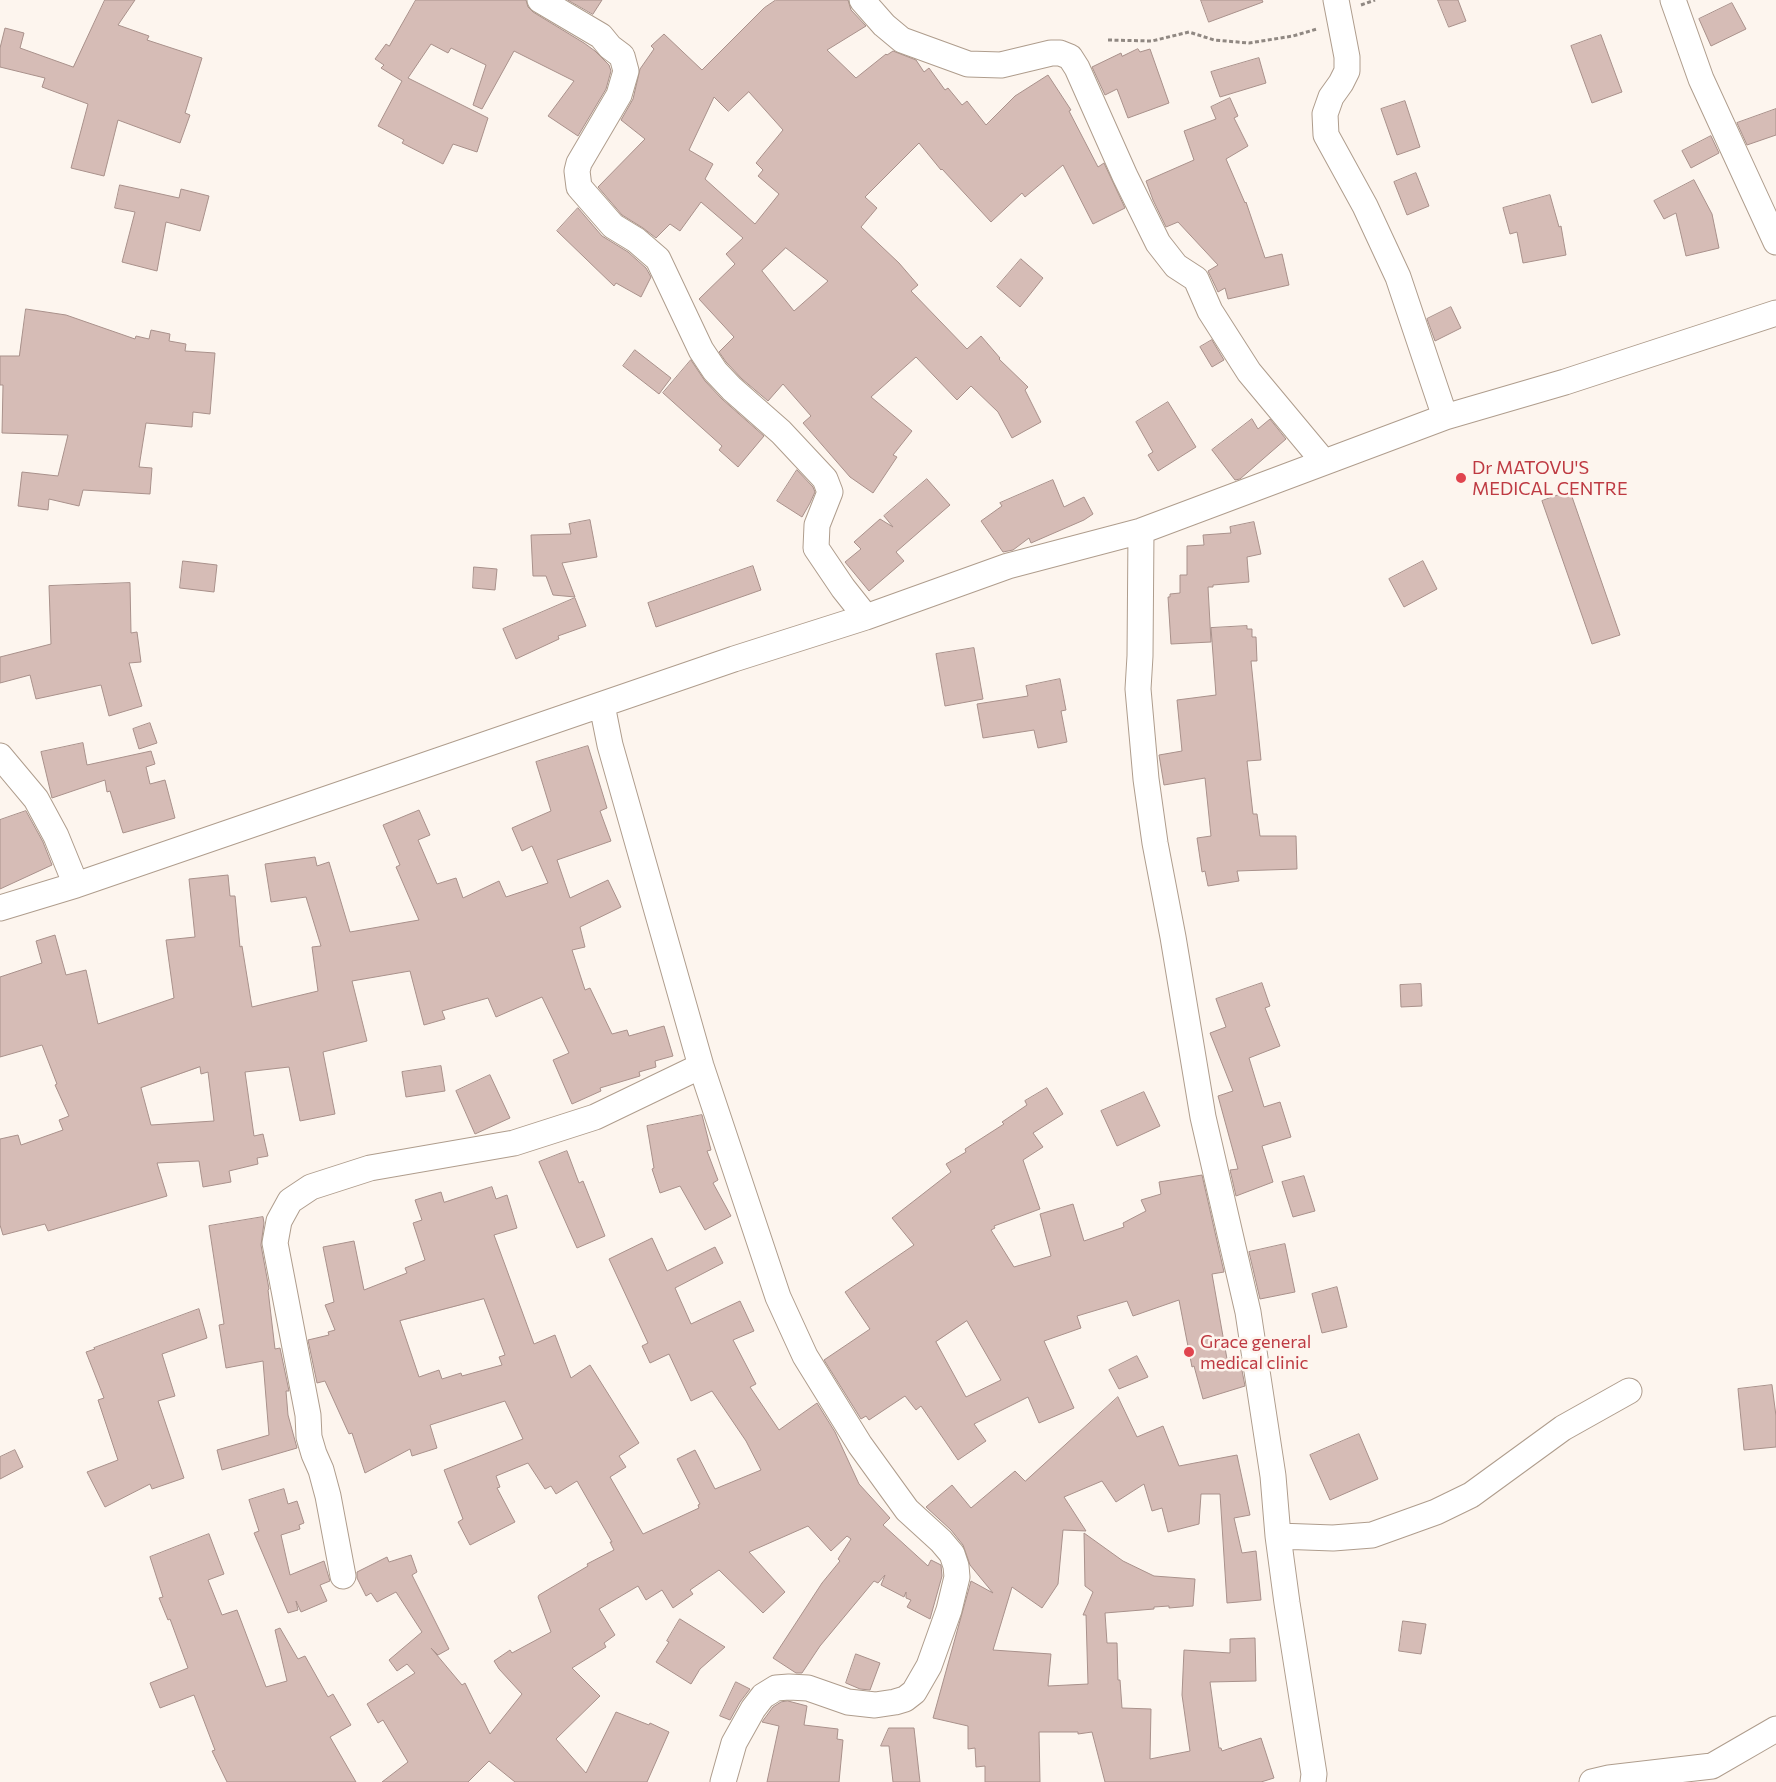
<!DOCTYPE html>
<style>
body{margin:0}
canvas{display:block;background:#fdf5ee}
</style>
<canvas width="1776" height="1782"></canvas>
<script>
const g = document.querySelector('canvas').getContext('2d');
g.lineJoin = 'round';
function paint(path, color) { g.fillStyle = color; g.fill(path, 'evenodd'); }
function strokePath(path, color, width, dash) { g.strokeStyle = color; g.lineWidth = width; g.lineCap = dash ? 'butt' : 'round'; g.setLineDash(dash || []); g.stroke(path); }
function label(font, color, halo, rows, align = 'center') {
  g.font = font + ' Commissioner,sans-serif'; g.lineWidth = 5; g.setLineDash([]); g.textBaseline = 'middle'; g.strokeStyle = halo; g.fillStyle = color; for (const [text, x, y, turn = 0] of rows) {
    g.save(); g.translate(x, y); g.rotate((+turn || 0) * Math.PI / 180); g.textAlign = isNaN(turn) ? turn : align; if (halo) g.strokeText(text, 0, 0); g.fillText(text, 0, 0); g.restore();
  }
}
const building = new Path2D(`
 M 105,0 L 135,0 L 118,25 L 149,36 L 147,40 L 202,58 L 185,113 L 190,115 L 180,143 L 118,120 L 104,176 L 71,168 L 88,104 L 42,87 L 45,78 L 0,67 L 0,48 L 5,28 L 24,33 L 20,48 L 73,67 Z
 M 416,0 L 526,0 L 528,7 L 533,12 L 584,43 L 595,51 L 609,65 L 611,71 L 606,89 L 578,136 L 548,116 L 574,81 L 514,51 L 482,109 L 473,105 L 486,65 L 451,48 L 448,53 L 431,44 L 408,78 L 488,118 L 477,152 L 453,144 L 443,164 L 402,143 L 404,140 L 378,126 L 402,81 L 381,68 L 384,65 L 375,59 L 386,44 L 389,46 Z
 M 568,0 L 602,0 L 593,14 Z
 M 776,0 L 848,0 L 851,10 L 866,26 L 827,50 L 856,78 L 886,54 L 887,55 L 893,51 L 916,60 L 924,72 L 929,68 L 945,90 L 948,88 L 962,105 L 967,101 L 986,125 L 1015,96 L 1048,75 L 1071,110 L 1069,111 L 1098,167 L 1104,163 L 1125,208 L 1093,224 L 1063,165 L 1025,197 L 1022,193 L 991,222 L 942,169 L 941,170 L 919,143 L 865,197 L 877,208 L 861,227 L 899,263 L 918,285 L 911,291 L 967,349 L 981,336 L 1000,358 L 999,359 L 1028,387 L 1025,390 L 1041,422 L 1012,438 L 998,412 L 971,386 L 957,400 L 916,357 L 871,397 L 912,431 L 893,455 L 897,457 L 873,493 L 850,477 L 803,423 L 811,416 L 783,384 L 768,401 L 742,379 L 726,362 L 719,352 L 734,337 L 699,299 L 735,264 L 726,254 L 743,238 L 701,202 L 680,231 L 670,224 L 656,238 L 643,228 L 622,215 L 598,187 L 645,139 L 621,120 L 633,99 L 640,69 L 654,49 L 651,46 L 664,34 L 702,70 L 764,8 ZM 749,92 L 783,130 L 756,163 L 763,170 L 758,176 L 779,194 L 755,224 L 705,179 L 713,164 L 689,150 L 714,97 L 728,111 ZM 786,248 L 828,281 L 794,311 L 762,271 Z
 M 1201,0 L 1262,0 L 1263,2 L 1209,22 Z
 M 1438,0 L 1458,0 L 1466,21 L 1449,27 Z
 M 1732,3 L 1746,29 L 1711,46 L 1699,19 Z
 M 1601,35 L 1622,92 L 1592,103 L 1571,46 Z
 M 1138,49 L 1140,52 L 1150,49 L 1169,103 L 1128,118 L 1117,89 L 1105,95 L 1092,67 L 1121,53 L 1122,56 Z
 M 1259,58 L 1266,83 L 1220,97 L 1211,72 Z
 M 1230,98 L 1238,116 L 1234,118 L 1248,146 L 1226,159 L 1245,203 L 1246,202 L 1265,258 L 1282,254 L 1289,285 L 1228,299 L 1225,288 L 1218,292 L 1208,271 L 1218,265 L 1178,222 L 1166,227 L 1153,200 L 1146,181 L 1194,160 L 1184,131 L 1216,119 L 1211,107 Z
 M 1405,101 L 1420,147 L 1397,155 L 1381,109 Z
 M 1776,109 L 1776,135 L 1747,145 L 1737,123 Z
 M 1711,136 L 1719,153 L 1691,168 L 1682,151 Z
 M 1416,173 L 1429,206 L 1407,215 L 1394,182 Z
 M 1694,180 L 1712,214 L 1719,248 L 1686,256 L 1676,213 L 1664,219 L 1654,201 Z
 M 120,185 L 179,198 L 181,189 L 209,196 L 200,231 L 166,222 L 157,271 L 122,262 L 135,212 L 115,208 Z
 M 1550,195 L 1559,227 L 1561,226 L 1566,255 L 1523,263 L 1517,232 L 1510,234 L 1503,208 Z
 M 578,208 L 602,236 L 628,252 L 646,268 L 651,277 L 641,297 L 616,283 L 614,286 L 557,231 Z
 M 1021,259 L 1043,278 L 1020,307 L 997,287 Z
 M 1451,307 L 1461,328 L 1435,341 L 1427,319 Z
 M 26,309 L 66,315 L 135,339 L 136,336 L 149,339 L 151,330 L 170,334 L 169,341 L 186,344 L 185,351 L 215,353 L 210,414 L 193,412 L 192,427 L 146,423 L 139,467 L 152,468 L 150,494 L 83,490 L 79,506 L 49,499 L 48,510 L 18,506 L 22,472 L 58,476 L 68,435 L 2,433 L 3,385 L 0,385 L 0,356 L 19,356 Z
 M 1212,340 L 1224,360 L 1212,367 L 1200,347 Z
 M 635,350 L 671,378 L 659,394 L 623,366 Z
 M 691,360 L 705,381 L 722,399 L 764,436 L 738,467 L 719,450 L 722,446 L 663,393 Z
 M 1168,402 L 1196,447 L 1158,471 L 1148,455 L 1153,452 L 1136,422 Z
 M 1252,419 L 1258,429 L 1270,419 L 1286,439 L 1240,479 L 1235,480 L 1212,450 Z
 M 797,470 L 813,487 L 815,492 L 810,503 L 802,517 L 777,501 Z
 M 927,479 L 950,505 L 896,552 L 904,561 L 869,591 L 845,562 L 861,549 L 854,542 L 880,519 L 893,527 L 884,516 Z
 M 1053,480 L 1064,507 L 1084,497 L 1093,514 L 1084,520 L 1031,543 L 1029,538 L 1013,550 L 1003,552 L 981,521 L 1002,506 L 1000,503 Z
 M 1570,491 L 1620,635 L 1592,644 L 1542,501 Z
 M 590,520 L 597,557 L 562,563 L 575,597 L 553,595 L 546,576 L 533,576 L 531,535 L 571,534 L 569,524 Z
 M 1254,522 L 1261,554 L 1247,557 L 1249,582 L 1213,585 L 1213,587 L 1208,587 L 1211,642 L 1171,644 L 1168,597 L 1170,597 L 1170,594 L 1180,593 L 1180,575 L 1187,575 L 1187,546 L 1204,545 L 1203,535 L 1231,533 L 1230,527 Z
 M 183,561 L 217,565 L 214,592 L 180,588 Z
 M 1423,561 L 1437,589 L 1404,607 L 1389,579 Z
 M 753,566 L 761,590 L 656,627 L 648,603 Z
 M 474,567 L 497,569 L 495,590 L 473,588 Z
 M 130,583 L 131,633 L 137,632 L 141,662 L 129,663 L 142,706 L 109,716 L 101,685 L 36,699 L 30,675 L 0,683 L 0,657 L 51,644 L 49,586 Z
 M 575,598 L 586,626 L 558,636 L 559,639 L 516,659 L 503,629 Z
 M 1247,626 L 1247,629 L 1252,629 L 1252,637 L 1256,637 L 1257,661 L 1251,661 L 1261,760 L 1247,761 L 1253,814 L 1257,814 L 1260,836 L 1296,836 L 1297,869 L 1237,871 L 1239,881 L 1208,886 L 1205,871 L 1202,872 L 1197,838 L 1211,836 L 1205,778 L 1164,785 L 1159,755 L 1182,751 L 1177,700 L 1216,695 L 1211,628 Z
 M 974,648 L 983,699 L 945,706 L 936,654 Z
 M 1060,679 L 1066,710 L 1061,711 L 1067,742 L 1038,748 L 1034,730 L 983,738 L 977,704 L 1028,696 L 1026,686 Z
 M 150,723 L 157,743 L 139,749 L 133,729 Z
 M 83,743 L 87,765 L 151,751 L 155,764 L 146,767 L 150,784 L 165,780 L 175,818 L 123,833 L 110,791 L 107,792 L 105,780 L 52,798 L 41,752 Z
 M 588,746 L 607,808 L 600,811 L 611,841 L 557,860 L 570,898 L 608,880 L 621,907 L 580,927 L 585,947 L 572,950 L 585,990 L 590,988 L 612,1034 L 627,1030 L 629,1036 L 664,1026 L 673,1056 L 655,1061 L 656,1067 L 639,1072 L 640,1076 L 600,1088 L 601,1091 L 572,1104 L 553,1060 L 569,1053 L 542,997 L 496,1017 L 488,998 L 442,1011 L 445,1019 L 424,1025 L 410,971 L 352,981 L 367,1041 L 323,1052 L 335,1114 L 300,1121 L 289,1067 L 245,1072 L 254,1136 L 263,1134 L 268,1156 L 257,1158 L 258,1164 L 229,1171 L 231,1182 L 203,1187 L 199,1161 L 157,1163 L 167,1196 L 48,1231 L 45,1224 L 3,1235 L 0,1225 L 0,1139 L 18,1135 L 21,1145 L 63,1130 L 59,1120 L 69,1116 L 55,1085 L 57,1084 L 42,1045 L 0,1057 L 0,977 L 42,963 L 36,941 L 55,935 L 66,975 L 86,970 L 98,1024 L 174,998 L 166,940 L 195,937 L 189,879 L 228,875 L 230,896 L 235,896 L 240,947 L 242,946 L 252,1007 L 318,991 L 312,947 L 321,946 L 306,897 L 271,902 L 265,864 L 315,857 L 317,866 L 329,862 L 350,932 L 419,920 L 396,867 L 400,865 L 383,825 L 419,810 L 430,835 L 418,840 L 437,884 L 456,878 L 463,898 L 499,881 L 506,897 L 548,883 L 532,846 L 522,851 L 512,828 L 551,811 L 536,762 ZM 200,1067 L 201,1074 L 208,1072 L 214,1121 L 151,1125 L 141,1088 Z
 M 26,811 L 43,842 L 52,865 L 0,889 L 0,820 Z
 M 1262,983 L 1270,1006 L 1265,1008 L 1280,1046 L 1249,1058 L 1264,1107 L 1280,1102 L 1291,1137 L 1262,1146 L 1273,1182 L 1236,1196 L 1230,1170 L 1238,1169 L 1218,1096 L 1233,1091 L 1210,1033 L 1226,1027 L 1216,999 Z
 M 1421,984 L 1422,1006 L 1401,1007 L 1400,985 Z
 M 441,1066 L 445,1091 L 406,1097 L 402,1072 Z
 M 490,1075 L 510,1118 L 475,1134 L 456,1091 Z
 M 1047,1088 L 1063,1114 L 1033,1133 L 1043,1147 L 1023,1160 L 1040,1209 L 994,1226 L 995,1228 L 991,1230 L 1014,1267 L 1051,1256 L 1040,1214 L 1073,1204 L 1084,1241 L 1124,1227 L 1123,1223 L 1146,1211 L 1141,1200 L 1161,1194 L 1159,1182 L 1202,1175 L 1224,1272 L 1212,1274 L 1227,1359 L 1239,1355 L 1245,1386 L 1203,1399 L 1194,1366 L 1192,1367 L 1179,1300 L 1133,1316 L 1127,1301 L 1077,1316 L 1081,1328 L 1044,1341 L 1074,1408 L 1039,1423 L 1028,1397 L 974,1424 L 986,1441 L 958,1460 L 921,1406 L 916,1410 L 905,1396 L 869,1420 L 866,1416 L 861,1419 L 824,1360 L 870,1329 L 845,1292 L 914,1245 L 892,1218 L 951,1172 L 946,1164 L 966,1152 L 965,1149 L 1004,1124 L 1002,1122 L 1027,1105 L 1025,1101 ZM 967,1321 L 1001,1380 L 966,1397 L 936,1342 Z
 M 1144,1092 L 1160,1126 L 1117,1146 L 1101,1111 Z
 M 702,1115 L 711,1150 L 707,1151 L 718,1180 L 713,1183 L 731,1216 L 705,1230 L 680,1186 L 660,1193 L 652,1169 L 654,1168 L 647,1126 Z
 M 567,1151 L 579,1183 L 583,1181 L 605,1236 L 577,1248 L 539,1162 Z
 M 1304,1176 L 1315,1211 L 1293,1217 L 1282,1182 Z
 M 492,1187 L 496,1199 L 507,1195 L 517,1228 L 494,1235 L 534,1344 L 555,1335 L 571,1378 L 590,1365 L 639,1443 L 619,1456 L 626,1467 L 610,1477 L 643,1534 L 699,1508 L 698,1505 L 700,1504 L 677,1459 L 695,1450 L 715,1489 L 761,1470 L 746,1441 L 712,1391 L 691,1401 L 669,1354 L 650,1363 L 642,1346 L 648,1343 L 609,1259 L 652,1238 L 667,1271 L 715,1247 L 723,1263 L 675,1288 L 691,1324 L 740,1301 L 754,1331 L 733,1340 L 756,1384 L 750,1387 L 779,1430 L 817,1403 L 835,1432 L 859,1484 L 890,1518 L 883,1525 L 928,1566 L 931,1560 L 941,1565 L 942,1576 L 930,1619 L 907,1607 L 911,1600 L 906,1598 L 906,1592 L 904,1597 L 881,1585 L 885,1575 L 878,1583 L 874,1581 L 820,1646 L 802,1673 L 796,1673 L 773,1658 L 822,1583 L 840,1561 L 838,1559 L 851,1539 L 847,1536 L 831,1551 L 808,1526 L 749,1552 L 785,1592 L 763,1613 L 719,1570 L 690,1590 L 693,1594 L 673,1608 L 662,1590 L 646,1600 L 638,1586 L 599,1609 L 615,1635 L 604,1643 L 606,1647 L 572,1668 L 600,1696 L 556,1739 L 586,1773 L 616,1712 L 649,1725 L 650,1723 L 669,1732 L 647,1782 L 515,1782 L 489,1761 L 468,1782 L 382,1782 L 408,1762 L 383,1720 L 378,1723 L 367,1704 L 415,1673 L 407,1664 L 397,1671 L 389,1660 L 422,1632 L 396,1592 L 377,1602 L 371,1593 L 366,1596 L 357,1578 L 357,1572 L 387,1557 L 389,1562 L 411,1555 L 417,1572 L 412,1575 L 449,1649 L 438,1655 L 431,1648 L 462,1685 L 465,1683 L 490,1734 L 522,1694 L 499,1669 L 494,1661 L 510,1650 L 512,1653 L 551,1632 L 538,1597 L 539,1595 L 588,1566 L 587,1564 L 614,1550 L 610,1542 L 612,1542 L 577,1481 L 556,1494 L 551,1486 L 545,1489 L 528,1463 L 496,1476 L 500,1487 L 497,1488 L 515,1522 L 470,1545 L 458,1522 L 463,1519 L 444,1470 L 523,1439 L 505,1401 L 430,1425 L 437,1448 L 412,1456 L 410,1449 L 365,1473 L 352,1433 L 349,1434 L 325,1381 L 317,1383 L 308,1340 L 329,1335 L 328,1332 L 335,1330 L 325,1305 L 334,1302 L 323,1247 L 354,1241 L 364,1290 L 407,1273 L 405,1268 L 425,1260 L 413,1223 L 422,1220 L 415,1200 L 441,1192 L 444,1202 ZM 484,1299 L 505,1355 L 499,1357 L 502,1365 L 462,1376 L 461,1373 L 442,1379 L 439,1370 L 419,1377 L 400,1321 Z
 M 263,1217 L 264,1223 L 261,1245 L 269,1289 L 268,1290 L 275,1349 L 280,1348 L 289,1391 L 286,1391 L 288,1415 L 297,1448 L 222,1470 L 217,1450 L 269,1435 L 263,1361 L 226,1368 L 219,1325 L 224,1324 L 209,1226 Z
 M 1285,1244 L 1295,1292 L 1260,1299 L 1249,1252 Z
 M 1337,1287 L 1347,1327 L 1322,1333 L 1312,1294 Z
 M 199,1309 L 207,1338 L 162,1354 L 175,1396 L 158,1401 L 184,1478 L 152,1489 L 150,1484 L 105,1507 L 87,1472 L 118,1460 L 98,1400 L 104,1398 L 86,1352 L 95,1349 L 94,1348 Z
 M 1137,1356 L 1148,1377 L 1119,1389 L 1109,1370 Z
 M 1772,1385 L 1776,1416 L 1776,1447 L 1744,1450 L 1738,1389 Z
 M 1118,1397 L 1137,1437 L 1163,1426 L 1179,1466 L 1237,1455 L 1250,1515 L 1234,1518 L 1242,1553 L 1256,1551 L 1261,1600 L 1227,1603 L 1220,1494 L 1201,1494 L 1199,1524 L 1168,1532 L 1162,1508 L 1152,1511 L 1144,1484 L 1116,1502 L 1102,1481 L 1064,1497 L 1086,1531 L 1063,1530 L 1058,1584 L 1042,1608 L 1012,1587 L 993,1650 L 1051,1654 L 1048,1686 L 1088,1684 L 1086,1615 L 1083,1615 L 1093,1592 L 1085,1586 L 1084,1533 L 1123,1561 L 1154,1576 L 1195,1579 L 1193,1606 L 1169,1608 L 1169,1606 L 1154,1607 L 1154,1609 L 1105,1613 L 1107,1643 L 1117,1643 L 1118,1680 L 1120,1680 L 1122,1708 L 1151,1709 L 1150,1759 L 1190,1751 L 1182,1695 L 1184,1650 L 1230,1653 L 1230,1639 L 1255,1638 L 1256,1681 L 1210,1682 L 1219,1748 L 1221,1748 L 1222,1751 L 1261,1738 L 1274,1778 L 1261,1782 L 1105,1782 L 1092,1732 L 1078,1734 L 1078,1732 L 1039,1732 L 1040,1782 L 985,1782 L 985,1766 L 976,1767 L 975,1748 L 968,1749 L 968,1726 L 933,1718 L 971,1581 L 993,1593 L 970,1565 L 963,1545 L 951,1530 L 926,1507 L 952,1485 L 971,1508 L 1015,1471 L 1025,1481 Z
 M 1359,1434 L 1378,1479 L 1330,1500 L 1310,1455 Z
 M 15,1450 L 23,1467 L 0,1479 L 0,1457 Z
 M 284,1489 L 288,1504 L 297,1501 L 304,1523 L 299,1525 L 300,1529 L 281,1535 L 290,1575 L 324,1561 L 330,1581 L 320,1585 L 327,1601 L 301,1612 L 296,1601 L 298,1610 L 288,1613 L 254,1533 L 259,1531 L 249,1500 Z
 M 209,1534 L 224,1574 L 208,1580 L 222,1615 L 237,1610 L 266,1687 L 287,1681 L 275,1630 L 280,1628 L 298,1659 L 305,1656 L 328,1697 L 333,1694 L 351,1725 L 330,1737 L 356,1782 L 227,1782 L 212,1751 L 215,1750 L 194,1695 L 160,1708 L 150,1683 L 188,1668 L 170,1619 L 168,1620 L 159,1598 L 163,1597 L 150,1557 Z
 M 680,1619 L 725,1647 L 700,1669 L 691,1684 L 656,1662 L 669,1642 L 667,1641 Z
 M 1403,1621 L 1426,1624 L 1421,1654 L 1399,1651 Z
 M 856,1654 L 880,1663 L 870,1690 L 860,1689 L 846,1683 Z
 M 736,1682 L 750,1689 L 740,1702 L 730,1720 L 720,1716 Z
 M 788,1701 L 807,1706 L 804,1725 L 838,1729 L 837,1739 L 843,1740 L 839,1782 L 767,1782 L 779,1726 L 762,1722 L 773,1707 L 781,1702 Z
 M 889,1728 L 914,1728 L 920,1782 L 893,1782 L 889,1746 L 881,1746 Z`);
paint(building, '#d6bcb6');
strokePath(building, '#a9918b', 1);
const minor = new Path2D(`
 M 540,0 L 601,36 L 610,47 L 622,56 L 626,71 L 619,95 L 579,163 L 577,171 L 579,187 L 613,226 L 636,240 L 658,259 L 701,350 L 715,371 L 732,389 L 781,432 L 825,479 L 830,492 L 817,525 L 816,548 L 843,588 L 866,617
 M 862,0 L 884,25 L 902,40 L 968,64 L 1001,65 L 1051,53 L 1060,53 L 1070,57 L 1077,68 L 1125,176 L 1158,243 L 1176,266 L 1196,279 L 1210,311 L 1249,372 L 1324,462
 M 1336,0 L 1347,57 L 1347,71 L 1341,83 L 1331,97 L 1325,114 L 1326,135 L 1365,206 L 1398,277 L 1445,417
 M 1673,0 L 1701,79 L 1776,242
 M 1141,531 L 1140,656 L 1138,689 L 1146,779 L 1155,843 L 1173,937 L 1203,1117 L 1248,1312 L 1273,1476 L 1278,1536 L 1287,1603 L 1314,1774 L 1313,1782
 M 602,705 L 610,745 L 701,1066 L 778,1297 L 805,1356 L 860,1445 L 907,1510 L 941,1541 L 952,1554 L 956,1566 L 957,1577 L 949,1610 L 929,1666 L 914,1692 L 905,1699 L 895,1702 L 875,1705 L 848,1702 L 808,1688 L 789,1687 L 776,1688 L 763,1696 L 753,1709 L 734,1743 L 723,1782
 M 0,756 L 36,799 L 56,836 L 76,885
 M 0,908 L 76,885 L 734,659 L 866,617 L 1008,566 L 1141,531 L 1445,417 L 1565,382 L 1776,313
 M 1278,1536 L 1333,1538 L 1372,1535 L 1436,1512 L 1471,1495 L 1563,1428 L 1629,1391
 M 343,1576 L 328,1496 L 321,1470 L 314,1454 L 309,1437 L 308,1415 L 275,1243 L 279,1221 L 290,1201 L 311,1187 L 370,1168 L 514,1143 L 595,1117 L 701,1066
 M 1592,1782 L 1609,1778 L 1712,1766 L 1776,1729`);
strokePath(minor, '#af9d8d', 27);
strokePath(new Path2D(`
 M 1361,5 L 1375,0
 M 1108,40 L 1152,41 L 1189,32 L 1214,40 L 1249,43 L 1293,36 L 1317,29`), '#908882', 3, [4, 2.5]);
strokePath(minor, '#fff', 25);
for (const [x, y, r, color] of [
 [1461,478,6,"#e0444e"],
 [1189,1352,6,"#e0444e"]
]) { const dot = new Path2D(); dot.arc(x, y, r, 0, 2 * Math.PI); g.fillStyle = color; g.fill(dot); strokePath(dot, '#fdf5ee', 2); }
label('18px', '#be3a42', '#fdf5ee', [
 ["Dr MATOVU'S",1472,468],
 ["MEDICAL CENTRE",1472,489],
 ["Grace general",1200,1342],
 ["medical clinic",1200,1363]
], 'left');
</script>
